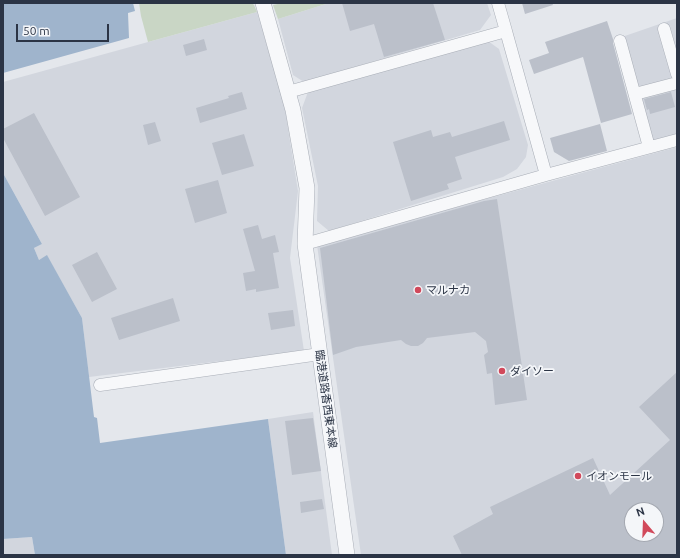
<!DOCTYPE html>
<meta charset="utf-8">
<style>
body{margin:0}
#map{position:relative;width:680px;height:558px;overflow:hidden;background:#e4e7ec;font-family:Ubuntu,sans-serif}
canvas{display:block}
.frame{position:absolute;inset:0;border:4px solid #2b3445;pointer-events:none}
.north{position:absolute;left:624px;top:502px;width:40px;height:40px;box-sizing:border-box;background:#f4f6f9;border:1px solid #a4a8b1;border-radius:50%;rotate:341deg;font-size:11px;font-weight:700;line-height:16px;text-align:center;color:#2b3445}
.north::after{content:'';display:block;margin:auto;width:14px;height:18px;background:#d1495b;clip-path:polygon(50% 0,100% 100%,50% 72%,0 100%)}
.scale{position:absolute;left:16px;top:24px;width:93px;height:18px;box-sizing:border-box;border:2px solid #2b3445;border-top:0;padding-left:5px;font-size:12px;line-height:14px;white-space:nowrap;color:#2b3445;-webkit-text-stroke:3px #f4f6f9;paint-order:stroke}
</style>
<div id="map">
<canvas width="680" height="558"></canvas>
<div class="frame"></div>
<div class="north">N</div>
<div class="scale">50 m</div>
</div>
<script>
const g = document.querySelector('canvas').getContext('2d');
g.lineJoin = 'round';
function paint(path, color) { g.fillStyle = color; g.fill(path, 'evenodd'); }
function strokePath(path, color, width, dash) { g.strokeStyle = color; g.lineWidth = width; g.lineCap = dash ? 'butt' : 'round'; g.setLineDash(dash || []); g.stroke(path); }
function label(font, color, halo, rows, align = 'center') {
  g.font = font + ' Ubuntu,"Noto Sans JP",sans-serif'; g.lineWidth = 3.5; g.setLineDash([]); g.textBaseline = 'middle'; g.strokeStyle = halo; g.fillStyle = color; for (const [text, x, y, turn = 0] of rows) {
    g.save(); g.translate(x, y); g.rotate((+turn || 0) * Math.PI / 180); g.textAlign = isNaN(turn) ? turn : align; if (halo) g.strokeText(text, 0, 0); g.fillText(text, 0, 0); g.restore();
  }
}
paint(new Path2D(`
 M 329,3 L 487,3 L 491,15 L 480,30 L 304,82 L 293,75 L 278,19 Z
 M 257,12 L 284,103 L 298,191 L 290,258 L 304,351 L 89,377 L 82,318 L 47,256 L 39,260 L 34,248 L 42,244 L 3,173 L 3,82 Z
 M 677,18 L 677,136 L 649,143 L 619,38 Z
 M 488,41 L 499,49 L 528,145 L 526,157 L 517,169 L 503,177 L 329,231 L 317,221 L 318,186 L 302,108 L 308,92 Z
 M 677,147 L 677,555 L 361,555 L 317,245 ZM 632,510 L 656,510 L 656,534 L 632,534 Z
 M 313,412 L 332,555 L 286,555 L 268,419 Z
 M 32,537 L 35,555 L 3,555 L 3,539 Z`), '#d2d6de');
paint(new Path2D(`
 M 139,3 L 252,3 L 254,5 L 257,12 L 148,42 L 141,16 Z
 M 282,3 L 329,3 L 278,19 L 273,5 Z`), '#c9d6c5');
paint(new Path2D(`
 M 3,3 L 133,3 L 135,11 L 128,13 L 129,38 L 3,73 Z
 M 3,173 L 42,244 L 34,248 L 39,260 L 47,255 L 82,318 L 94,417 L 97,418 L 100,443 L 268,419 L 286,555 L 35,555 L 32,537 L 3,539 Z`), '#9fb4cc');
paint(new Path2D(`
 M 342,3 L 433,3 L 445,40 L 384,57 L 374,24 L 350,31 Z
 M 522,3 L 552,3 L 553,5 L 525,14 Z
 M 607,21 L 613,39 L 613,43 L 632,114 L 601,123 L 583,57 L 534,74 L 529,60 L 549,53 L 545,42 Z
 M 204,39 L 207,50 L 186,56 L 183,45 Z
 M 242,92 L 247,109 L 200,123 L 196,108 L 229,98 L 228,96 Z
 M 671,92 L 675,107 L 650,114 L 649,109 L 647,110 L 644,99 Z
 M 34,113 L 80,197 L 45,216 L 3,138 L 3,129 Z
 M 504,121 L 510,140 L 455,157 L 462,179 L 447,184 L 449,189 L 411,201 L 393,142 L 431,130 L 433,137 L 450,132 L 452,137 Z
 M 155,122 L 161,141 L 148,145 L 143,125 Z
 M 600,124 L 607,151 L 569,161 L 554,152 L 550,138 Z
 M 244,134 L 254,166 L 222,175 L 212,143 Z
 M 218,180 L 227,213 L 195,223 L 185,189 Z
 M 497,199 L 527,400 L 495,405 L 492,373 L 487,374 L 484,355 L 488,352 L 486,341 L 475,332 L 427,338 L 423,343 L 418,346 L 411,346 L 406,344 L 401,340 L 356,347 L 333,355 L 320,248 L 484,201 Z
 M 258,225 L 262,239 L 275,235 L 279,252 L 273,253 L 279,288 L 256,292 L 256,289 L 246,291 L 243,273 L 255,271 L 243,229 Z
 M 97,252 L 117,289 L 92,302 L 72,265 Z
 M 173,298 L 180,321 L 119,340 L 111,318 Z
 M 293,310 L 295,326 L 271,330 L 268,313 Z
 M 677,372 L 677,555 L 462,555 L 453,536 L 493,514 L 490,507 L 593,458 L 610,495 L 670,440 L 639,407 ZM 632,510 L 656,510 L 656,534 L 632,534 Z
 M 313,418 L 321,471 L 292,475 L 285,421 Z
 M 322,499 L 324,509 L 301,513 L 300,502 Z`), '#bbc0ca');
const minor = new Path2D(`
 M 498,3 L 506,31
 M 664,29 L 677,74
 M 620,41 L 649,147
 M 288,92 L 506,31 L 546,175 L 305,244
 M 635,94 L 677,83
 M 546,175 L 677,140
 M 100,385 L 320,354`);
const tertiary = new Path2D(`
 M 263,3 L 293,110 L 307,188 L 305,244 L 347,555`);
strokePath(minor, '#a9aeb7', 13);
strokePath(tertiary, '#a9aeb7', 16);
strokePath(minor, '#f7f8fa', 12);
strokePath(tertiary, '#f7f8fa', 15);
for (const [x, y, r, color] of [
 [418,290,4,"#d1495b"],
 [502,371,4,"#d1495b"],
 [578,476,4,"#d1495b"]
]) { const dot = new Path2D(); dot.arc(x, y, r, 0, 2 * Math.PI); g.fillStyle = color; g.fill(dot); strokePath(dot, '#f4f6f9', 1.5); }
label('11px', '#2b3445', '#f4f6f9', [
 ["マルナカ",426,290],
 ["ダイソー",510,371],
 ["イオンモール",586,476]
], 'left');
label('11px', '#2b3445', '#f4f6f9', [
 ["臨港道路香西東本線",326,399,82]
]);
</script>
